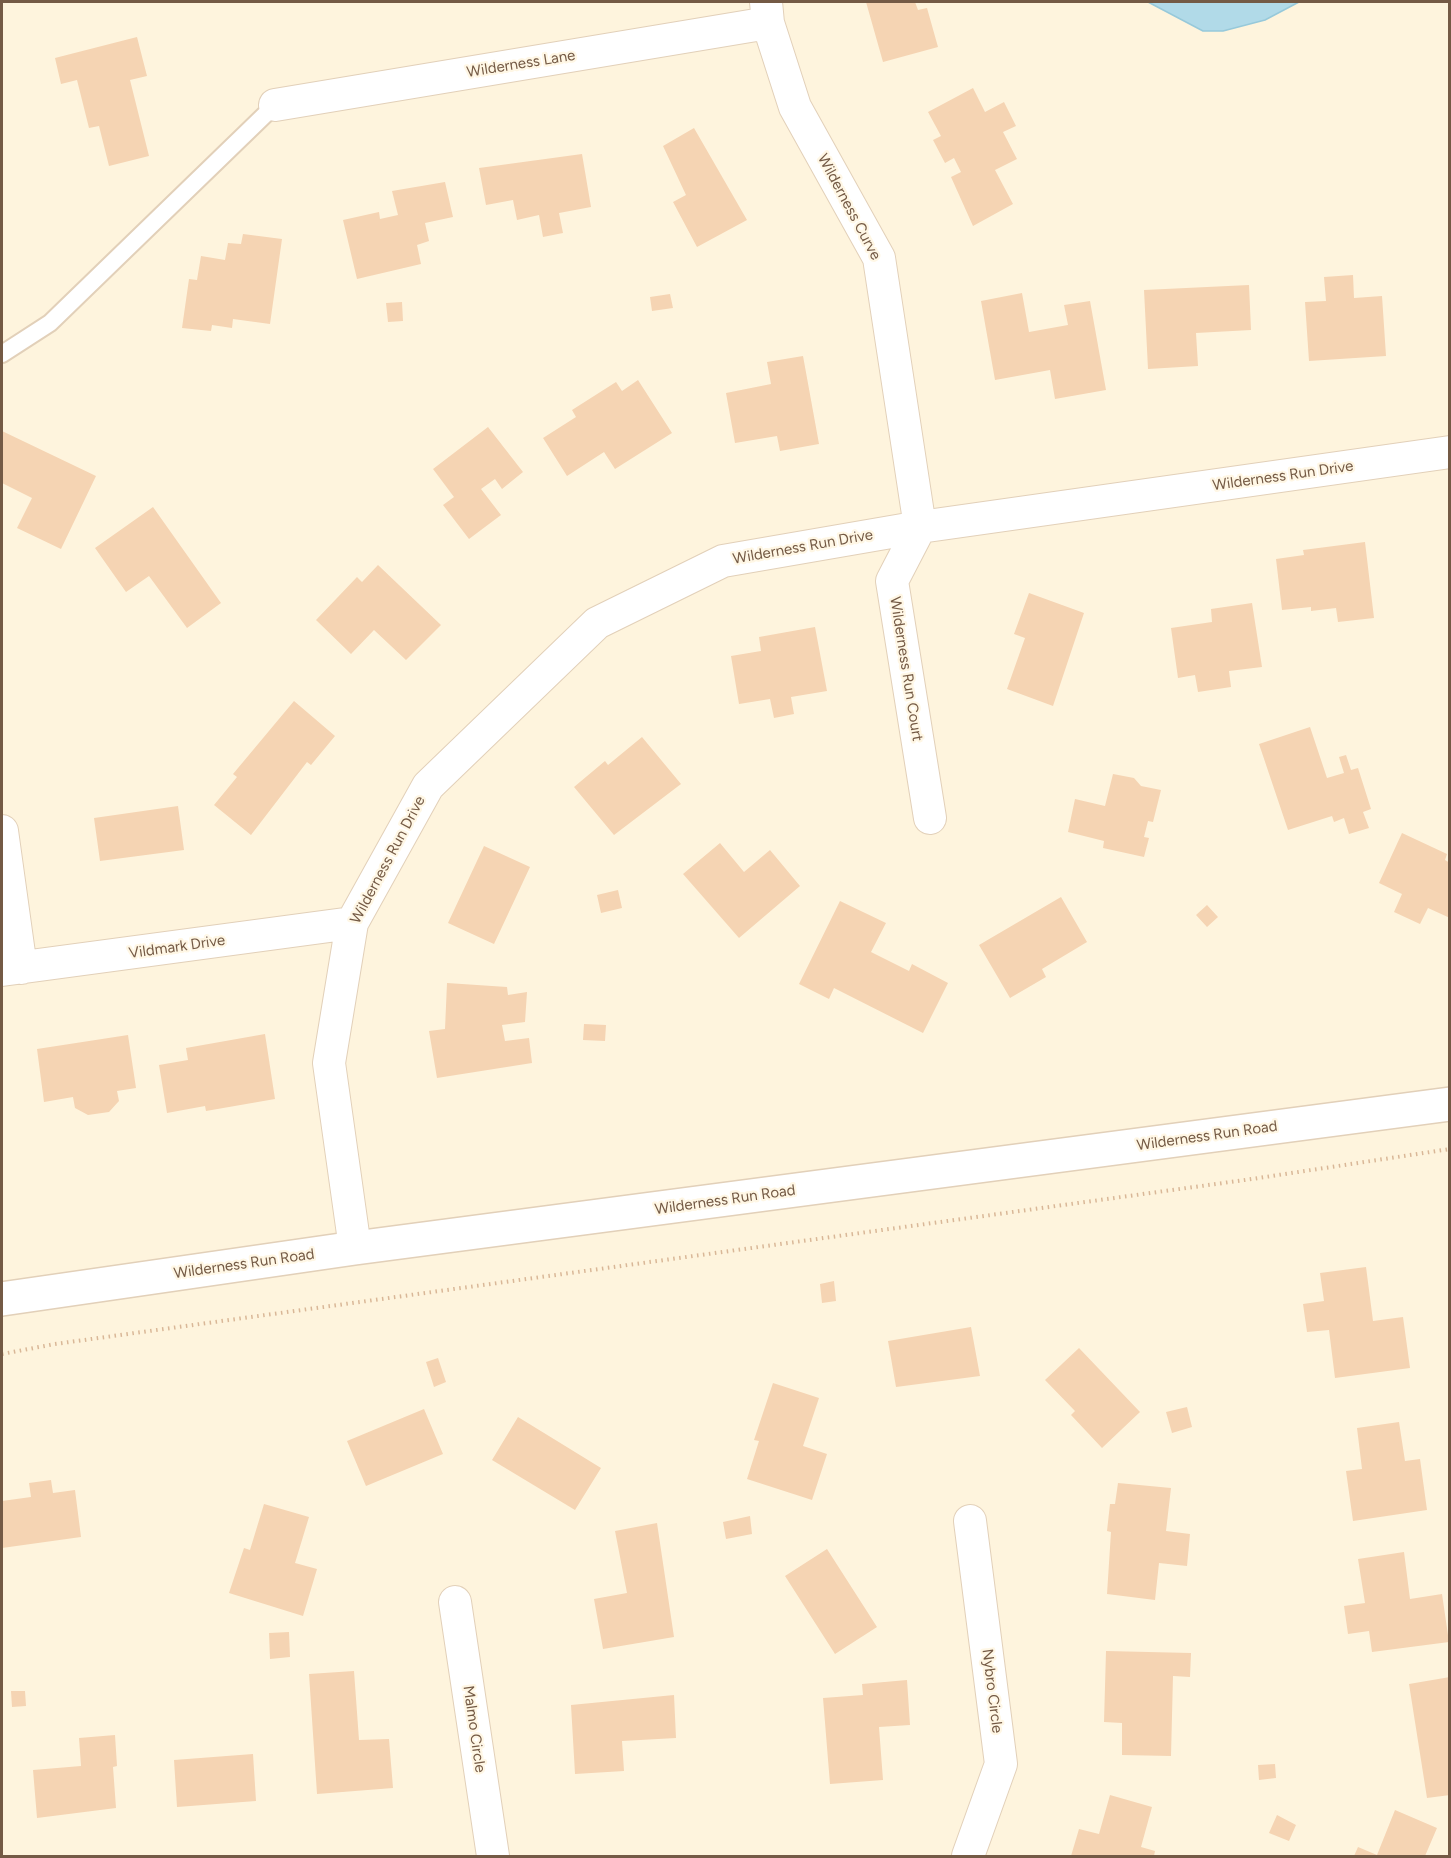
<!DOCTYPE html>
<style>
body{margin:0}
#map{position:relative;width:1451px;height:1858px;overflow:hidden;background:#fef4dd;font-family:Figtree,sans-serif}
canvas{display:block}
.frame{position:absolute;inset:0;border:3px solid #745a45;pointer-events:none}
</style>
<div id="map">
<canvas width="1451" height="1858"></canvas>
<div class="frame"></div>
</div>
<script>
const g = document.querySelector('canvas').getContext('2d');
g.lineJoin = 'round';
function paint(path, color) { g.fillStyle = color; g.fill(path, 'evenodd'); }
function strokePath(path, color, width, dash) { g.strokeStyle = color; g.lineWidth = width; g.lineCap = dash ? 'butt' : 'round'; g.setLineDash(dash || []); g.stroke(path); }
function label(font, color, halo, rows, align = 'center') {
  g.font = font + ' Figtree,sans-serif'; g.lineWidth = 4.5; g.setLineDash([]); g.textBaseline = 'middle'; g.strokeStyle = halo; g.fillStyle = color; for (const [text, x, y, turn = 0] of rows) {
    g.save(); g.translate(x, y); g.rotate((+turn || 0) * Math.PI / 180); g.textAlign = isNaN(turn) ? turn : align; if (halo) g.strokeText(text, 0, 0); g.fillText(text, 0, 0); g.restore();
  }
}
const water = new Path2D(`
 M 1148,2 L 1299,2 L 1265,20 L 1223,31 L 1203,31 Z`);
paint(water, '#b1dae8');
strokePath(water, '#97c9da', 1.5);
paint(new Path2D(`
 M 866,2 L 915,2 L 918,10 L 927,8 L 938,47 L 883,62 Z
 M 137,37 L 147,76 L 130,80 L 149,156 L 109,166 L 99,126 L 89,128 L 77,80 L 61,84 L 55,58 Z
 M 973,88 L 985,112 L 1004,102 L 1016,126 L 1003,132 L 1017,159 L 995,170 L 1013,204 L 973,226 L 951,177 L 961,172 L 954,158 L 945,163 L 933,140 L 941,136 L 928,112 Z
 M 694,128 L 747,220 L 697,247 L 673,202 L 686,195 L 663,146 Z
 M 582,154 L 591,207 L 559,213 L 563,233 L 543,237 L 539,215 L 517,220 L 513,200 L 486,205 L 479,168 Z
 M 445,182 L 453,217 L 425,223 L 429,241 L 417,245 L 421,264 L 357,279 L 343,220 L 379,212 L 380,219 L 398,215 L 392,191 Z
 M 243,234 L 282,239 L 270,324 L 233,319 L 232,328 L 212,325 L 211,331 L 182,328 L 189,279 L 197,280 L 201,256 L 225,260 L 228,243 L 241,244 Z
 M 1353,275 L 1354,298 L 1382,296 L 1386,356 L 1309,361 L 1305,302 L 1326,301 L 1324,277 Z
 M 1249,285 L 1251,330 L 1196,333 L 1198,366 L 1148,369 L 1144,290 Z
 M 1022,293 L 1029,332 L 1068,325 L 1064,305 L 1090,301 L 1106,390 L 1055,399 L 1050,370 L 995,380 L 981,301 Z
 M 670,294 L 673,308 L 652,311 L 650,297 Z
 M 402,302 L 403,321 L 388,322 L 386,303 Z
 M 803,356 L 819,444 L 780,451 L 777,436 L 735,443 L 726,393 L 771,384 L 767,362 Z
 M 638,380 L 672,433 L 615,469 L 604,452 L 567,476 L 543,438 L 576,417 L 572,410 L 616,382 L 622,391 Z
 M 488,427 L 523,472 L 502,489 L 495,479 L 481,489 L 501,515 L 469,539 L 443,505 L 454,497 L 433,469 Z
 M 2,431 L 96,476 L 61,549 L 17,528 L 32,498 L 2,483 Z
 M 153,507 L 221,603 L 187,628 L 149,576 L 126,592 L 95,548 Z
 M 1365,542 L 1374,618 L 1338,622 L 1336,608 L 1311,611 L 1311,607 L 1282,610 L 1276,559 L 1304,555 L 1303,550 Z
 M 378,565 L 441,625 L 406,660 L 374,630 L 351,654 L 316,620 L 357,577 L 362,582 Z
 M 1029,593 L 1084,613 L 1053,706 L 1007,689 L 1025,638 L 1014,634 Z
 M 1252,603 L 1262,667 L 1229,671 L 1231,687 L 1198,692 L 1195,675 L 1178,678 L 1171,628 L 1212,622 L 1211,609 Z
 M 815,627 L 827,691 L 791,697 L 794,714 L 774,718 L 770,699 L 739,704 L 731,656 L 761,651 L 759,637 Z
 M 294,701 L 335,736 L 311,765 L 307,762 L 251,835 L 214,805 L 237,777 L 233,774 Z
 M 1310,727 L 1327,778 L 1344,773 L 1339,757 L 1346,755 L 1351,770 L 1358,768 L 1371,809 L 1363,812 L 1369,828 L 1349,834 L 1344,818 L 1334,822 L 1332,816 L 1288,830 L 1259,744 Z
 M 642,737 L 681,784 L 614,835 L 574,787 L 605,761 L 608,765 Z
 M 1113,774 L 1134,778 L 1141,786 L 1161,790 L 1153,822 L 1148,821 L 1144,837 L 1149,838 L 1144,857 L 1103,848 L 1104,841 L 1068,832 L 1075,799 L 1105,806 Z
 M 178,806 L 184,850 L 100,861 L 94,818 Z
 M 1402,833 L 1447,854 L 1445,860 L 1450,863 L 1450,918 L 1428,908 L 1420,924 L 1394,912 L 1402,894 L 1379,883 Z
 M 720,843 L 744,872 L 770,850 L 800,886 L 739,938 L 683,874 Z
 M 484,846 L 530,867 L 494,944 L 448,923 Z
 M 618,890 L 622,908 L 601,913 L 597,895 Z
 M 1061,897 L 1087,942 L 1042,969 L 1046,977 L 1010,998 L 979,945 Z
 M 840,901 L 886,923 L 871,952 L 909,971 L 912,964 L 948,983 L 923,1033 L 834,988 L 829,999 L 799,984 Z
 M 1207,905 L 1218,917 L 1207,927 L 1196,915 Z
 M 447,983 L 507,987 L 508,995 L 527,992 L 525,1022 L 502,1025 L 505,1041 L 529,1038 L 532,1063 L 437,1078 L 429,1031 L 445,1029 Z
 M 584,1024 L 606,1025 L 605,1041 L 583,1040 Z
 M 265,1034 L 275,1099 L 206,1111 L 205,1106 L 167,1113 L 159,1065 L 188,1060 L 186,1048 Z
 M 128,1035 L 136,1088 L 117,1091 L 119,1101 L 109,1112 L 88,1115 L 75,1108 L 73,1097 L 44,1102 L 37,1049 Z
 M 1366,1267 L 1373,1321 L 1403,1317 L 1410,1368 L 1335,1378 L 1329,1330 L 1307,1332 L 1303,1304 L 1324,1301 L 1320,1273 Z
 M 834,1281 L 836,1301 L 822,1303 L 820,1284 Z
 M 971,1327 L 980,1376 L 896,1387 L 888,1341 Z
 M 1079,1348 L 1140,1412 L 1102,1448 L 1071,1415 L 1075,1411 L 1045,1380 Z
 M 438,1358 L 446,1382 L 434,1387 L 426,1362 Z
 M 773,1383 L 819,1398 L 803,1446 L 827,1454 L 812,1500 L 747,1479 L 759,1441 L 754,1440 Z
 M 1187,1407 L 1192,1427 L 1172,1433 L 1166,1412 Z
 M 424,1409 L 443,1454 L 366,1486 L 347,1441 Z
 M 518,1417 L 601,1468 L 575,1510 L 492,1460 Z
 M 1399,1422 L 1405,1461 L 1420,1459 L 1427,1510 L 1353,1521 L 1346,1471 L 1362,1469 L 1357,1428 Z
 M 51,1480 L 53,1493 L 75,1490 L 81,1537 L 2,1548 L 2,1501 L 31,1497 L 29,1483 Z
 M 1118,1483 L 1171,1488 L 1166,1531 L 1190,1534 L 1187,1566 L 1159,1563 L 1155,1600 L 1107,1594 L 1111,1532 L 1107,1531 L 1110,1504 L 1115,1504 Z
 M 264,1504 L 309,1517 L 295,1563 L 317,1569 L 303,1616 L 229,1593 L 244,1548 L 250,1550 Z
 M 750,1516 L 752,1534 L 726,1539 L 723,1522 Z
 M 657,1523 L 674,1637 L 603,1649 L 594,1599 L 627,1593 L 615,1531 Z
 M 827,1549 L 877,1627 L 835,1654 L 785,1576 Z
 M 1404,1552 L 1410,1599 L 1442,1594 L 1449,1642 L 1372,1652 L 1369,1631 L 1348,1634 L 1344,1606 L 1365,1603 L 1358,1559 Z
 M 289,1632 L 290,1657 L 270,1659 L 269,1633 Z
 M 1106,1651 L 1191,1653 L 1190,1677 L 1173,1676 L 1171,1756 L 1122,1755 L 1122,1723 L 1104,1722 Z
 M 354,1671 L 359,1740 L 389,1739 L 393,1788 L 317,1794 L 309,1674 Z
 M 1450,1677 L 1450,1795 L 1427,1798 L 1409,1684 Z
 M 907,1680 L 910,1725 L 879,1727 L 883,1780 L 830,1784 L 823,1698 L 863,1695 L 862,1684 Z
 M 11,1691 L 25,1691 L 26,1706 L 12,1707 Z
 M 674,1695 L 676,1738 L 622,1741 L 624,1771 L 575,1774 L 571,1705 Z
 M 115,1735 L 117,1766 L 113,1767 L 116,1808 L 37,1818 L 33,1770 L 81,1766 L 79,1738 Z
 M 253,1754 L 256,1801 L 177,1807 L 174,1760 Z
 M 1275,1764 L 1276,1778 L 1259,1780 L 1258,1765 Z
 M 1110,1795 L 1152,1807 L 1141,1847 L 1155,1851 L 1154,1856 L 1071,1856 L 1079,1829 L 1099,1834 Z
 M 1395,1810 L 1437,1828 L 1425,1856 L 1354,1856 L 1358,1847 L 1377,1855 Z
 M 1277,1815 L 1296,1825 L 1289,1841 L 1269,1833 Z`), '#f5d4b3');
const service = new Path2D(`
 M 2,354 L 50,323 L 275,105`);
const minor = new Path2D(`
 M 766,2 L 768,23 L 795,107 L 879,258 L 920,527 L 892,581 L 930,818
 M 275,105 L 768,23
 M 2,831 L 21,968
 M 2,970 L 352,923
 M 355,1248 L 329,1063 L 352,923 L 428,786 L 597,623 L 723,561 L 920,527 L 1450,452
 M 455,1602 L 493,1856
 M 968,1856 L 1001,1764 L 970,1521`);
const tertiary = new Path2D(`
 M 2,1299 L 355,1248 L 1450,1104`);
strokePath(service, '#e2d0b9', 20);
strokePath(minor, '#e2d0b9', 34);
strokePath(tertiary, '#e2d0b9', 36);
strokePath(new Path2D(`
 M 2,1354 L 55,1344 L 1252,1179 L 1450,1149`), '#d9b797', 4, [1.5, 4.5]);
strokePath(service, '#fff', 16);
strokePath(minor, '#fff', 32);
strokePath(tertiary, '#fff', 33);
label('15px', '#745a45', '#fff7e5', [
 ["Wilderness Lane",521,64,-9],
 ["Wilderness Curve",849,207,62],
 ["Wilderness Run Drive",1283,476,-8],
 ["Wilderness Run Drive",803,547,-10],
 ["Wilderness Run Court",906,669,81],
 ["Wilderness Run Drive",388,860,-62],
 ["Vildmark Drive",177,947,-8],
 ["Wilderness Run Road",1207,1136,-8],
 ["Wilderness Run Road",725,1200,-8],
 ["Wilderness Run Road",244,1264,-8],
 ["Nybro Circle",992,1691,83],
 ["Malmo Circle",474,1729,82]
]);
</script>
